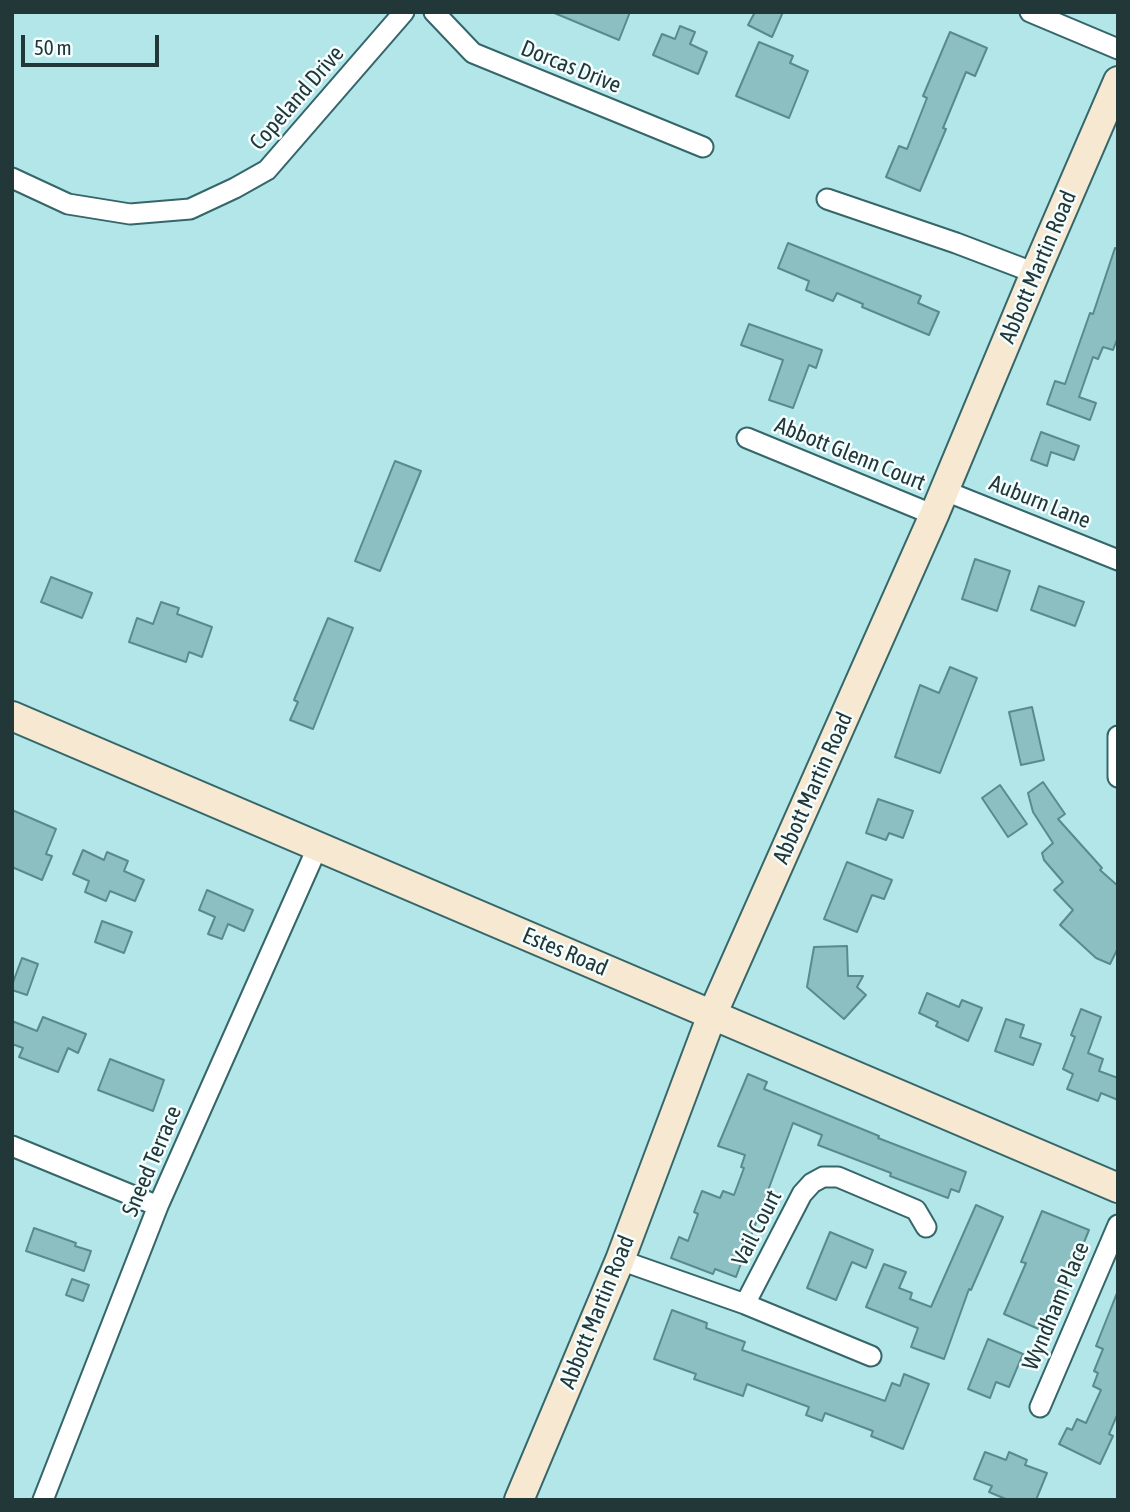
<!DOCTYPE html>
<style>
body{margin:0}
#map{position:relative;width:1130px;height:1512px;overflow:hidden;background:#b2e6e9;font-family:"Asap Condensed",sans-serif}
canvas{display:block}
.frame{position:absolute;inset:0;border:14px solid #223738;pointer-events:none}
.scale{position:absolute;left:21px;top:35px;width:138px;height:32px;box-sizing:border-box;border:4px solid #223738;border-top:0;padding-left:9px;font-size:21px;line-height:24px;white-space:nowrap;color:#223738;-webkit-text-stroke:5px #f4feff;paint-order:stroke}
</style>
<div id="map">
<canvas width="1130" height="1512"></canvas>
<div class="frame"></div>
<div class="scale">50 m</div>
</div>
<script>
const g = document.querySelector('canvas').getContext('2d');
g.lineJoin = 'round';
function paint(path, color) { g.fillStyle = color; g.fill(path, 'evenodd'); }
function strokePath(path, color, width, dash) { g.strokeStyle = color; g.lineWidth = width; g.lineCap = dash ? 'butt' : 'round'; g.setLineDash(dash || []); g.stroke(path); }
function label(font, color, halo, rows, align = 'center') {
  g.font = font + ' "Asap Condensed",sans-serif'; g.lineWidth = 5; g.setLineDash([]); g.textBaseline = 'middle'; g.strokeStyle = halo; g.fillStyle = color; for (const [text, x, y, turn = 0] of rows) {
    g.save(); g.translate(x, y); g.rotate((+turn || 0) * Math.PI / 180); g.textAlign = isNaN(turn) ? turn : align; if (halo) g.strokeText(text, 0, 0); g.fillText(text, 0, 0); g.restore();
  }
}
const building = new Path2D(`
 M 552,12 L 630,12 L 619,40 Z
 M 755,12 L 783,12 L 772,37 L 748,25 Z
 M 680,26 L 695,32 L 690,44 L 707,52 L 698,74 L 653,55 L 662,34 L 675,39 Z
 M 950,32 L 987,48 L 975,76 L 966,72 L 943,128 L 946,129 L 920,191 L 886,177 L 899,146 L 907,149 L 927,98 L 923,96 Z
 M 759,42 L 793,56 L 790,63 L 808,71 L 789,118 L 736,96 Z
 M 788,243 L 921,296 L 918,303 L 939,312 L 929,335 L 862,307 L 863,304 L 837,293 L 833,301 L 806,290 L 809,281 L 778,268 Z
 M 1115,248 L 1118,249 L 1118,337 L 1113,350 L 1103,347 L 1098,359 L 1093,357 L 1079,397 L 1096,403 L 1090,420 L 1047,404 L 1055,381 L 1065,384 L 1090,313 L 1093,314 Z
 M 749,324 L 822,350 L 816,368 L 809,365 L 793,408 L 769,400 L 783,360 L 741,345 Z
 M 1041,432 L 1079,446 L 1074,460 L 1051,452 L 1047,466 L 1031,460 Z
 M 395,461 L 421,471 L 380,571 L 355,561 Z
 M 975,559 L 1010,571 L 997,611 L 962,599 Z
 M 51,577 L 92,593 L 82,618 L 41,602 Z
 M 1039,586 L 1084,602 L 1075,626 L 1031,610 Z
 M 161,602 L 179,608 L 177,614 L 212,627 L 202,657 L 189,652 L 186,662 L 129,642 L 137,618 L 153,624 Z
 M 328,618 L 353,628 L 313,729 L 290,720 L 298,702 L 294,700 Z
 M 950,667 L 977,678 L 940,773 L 895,757 L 920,685 L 939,693 Z
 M 1032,707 L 1044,760 L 1021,765 L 1009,712 Z
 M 1043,782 L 1065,814 L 1058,819 L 1102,868 L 1100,870 L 1118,886 L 1118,948 L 1110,964 L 1096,958 L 1060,925 L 1073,910 L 1054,890 L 1063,882 L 1044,860 L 1042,853 L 1053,843 L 1033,812 L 1028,793 Z
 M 1000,785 L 1027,824 L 1008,837 L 982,798 Z
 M 878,799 L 913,811 L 903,838 L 889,833 L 886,840 L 866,833 Z
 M 12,810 L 56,829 L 46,854 L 52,856 L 42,880 L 12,867 Z
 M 83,850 L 104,860 L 107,852 L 128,861 L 124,871 L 144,880 L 135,901 L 110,891 L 106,901 L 85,892 L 89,881 L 73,874 Z
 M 847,862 L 892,880 L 884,899 L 872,895 L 857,932 L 824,919 Z
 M 207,890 L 253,910 L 244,931 L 228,924 L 222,939 L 208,934 L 215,917 L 199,910 Z
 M 102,921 L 132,932 L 124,953 L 95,942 Z
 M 847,946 L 848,976 L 863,976 L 857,987 L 866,995 L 844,1019 L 807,987 L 814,947 Z
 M 22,958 L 38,964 L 27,995 L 12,990 L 12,985 Z
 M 927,993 L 959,1007 L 962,1000 L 982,1008 L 968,1041 L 936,1026 L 938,1022 L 919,1013 Z
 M 1081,1009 L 1101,1017 L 1088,1053 L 1103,1059 L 1099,1071 L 1118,1078 L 1118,1100 L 1101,1093 L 1098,1101 L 1067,1089 L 1073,1074 L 1063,1069 L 1075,1037 L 1071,1035 Z
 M 43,1017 L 86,1034 L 78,1053 L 68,1048 L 58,1072 L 19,1057 L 23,1048 L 12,1044 L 12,1021 L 37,1031 Z
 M 1006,1019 L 1024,1025 L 1020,1037 L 1041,1044 L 1033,1065 L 995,1051 Z
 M 110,1059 L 164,1080 L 153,1111 L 98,1090 Z
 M 748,1074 L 767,1082 L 764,1089 L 879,1136 L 878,1138 L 966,1172 L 959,1192 L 951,1189 L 948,1198 L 890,1176 L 891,1173 L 818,1145 L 822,1135 L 793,1123 L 736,1277 L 715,1269 L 713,1274 L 671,1258 L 679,1237 L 688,1241 L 698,1214 L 694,1212 L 702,1191 L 720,1198 L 723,1191 L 734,1195 L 744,1168 L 741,1167 L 745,1155 L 718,1146 Z
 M 976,1205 L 1003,1217 L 971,1290 L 969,1289 L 944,1359 L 911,1347 L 918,1328 L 866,1307 L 884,1264 L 906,1272 L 899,1288 L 912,1293 L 910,1299 L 931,1307 Z
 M 1042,1211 L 1089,1230 L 1063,1294 L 1065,1294 L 1048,1333 L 1004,1314 L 1026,1263 L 1021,1262 Z
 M 34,1228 L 76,1243 L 75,1246 L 91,1251 L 84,1271 L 26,1251 Z
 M 830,1232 L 873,1250 L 866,1268 L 852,1262 L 836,1300 L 807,1288 Z
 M 72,1279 L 89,1285 L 83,1301 L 66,1295 Z
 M 1117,1293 L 1118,1413 L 1109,1434 L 1113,1436 L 1100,1464 L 1059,1444 L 1067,1428 L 1072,1430 L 1077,1419 L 1086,1423 L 1101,1390 L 1093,1386 L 1098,1373 L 1094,1371 L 1103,1349 L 1096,1346 Z
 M 672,1310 L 707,1323 L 706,1328 L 745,1342 L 742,1350 L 885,1401 L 892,1383 L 900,1386 L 904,1374 L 929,1384 L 903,1449 L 871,1436 L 873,1431 L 825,1413 L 822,1421 L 806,1415 L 809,1407 L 747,1384 L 743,1396 L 694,1379 L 696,1374 L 654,1359 Z
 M 988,1339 L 1023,1354 L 1009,1387 L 996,1382 L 990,1398 L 968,1389 Z
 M 985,1452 L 1006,1460 L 1009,1452 L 1027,1460 L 1025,1465 L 1047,1473 L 1036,1500 L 1008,1500 L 989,1492 L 992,1486 L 974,1479 Z`);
paint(building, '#8bbfc1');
strokePath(building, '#598b8d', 2);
const minor = new Path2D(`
 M 434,12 L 473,53 L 703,147
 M 1030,12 L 1118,49
 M 12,178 L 68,204 L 130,214 L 190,209 L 235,188 L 267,170 L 404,12
 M 827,199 L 956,243 L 1035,273
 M 747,438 L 934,515
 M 943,490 L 1118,560
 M 1118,736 L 1118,777
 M 12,1146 L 158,1206
 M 620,1260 L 745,1304 L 871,1356
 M 745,1304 L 802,1194 L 812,1183 L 823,1177 L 838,1177 L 916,1210 L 926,1227
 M 1040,1407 L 1118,1225
 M 43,1500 L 158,1206 L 318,846`);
const secondary = new Path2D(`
 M 12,716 L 1118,1188
 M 519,1500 L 620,1260 L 712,1015 L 934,515 L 1035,273 L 1118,81`);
strokePath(minor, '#356669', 23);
strokePath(secondary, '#356669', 32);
strokePath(minor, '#fff', 19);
strokePath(secondary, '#f6e8d1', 28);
label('23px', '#223738', '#f4feff', [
 ["Dorcas Drive",571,67,22],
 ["Copeland Drive",297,98,-49],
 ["Abbott Martin Road",1038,267,-67],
 ["Abbott Glenn Court",850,454,22],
 ["Auburn Lane",1040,502,22],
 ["Abbott Martin Road",813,788,-66],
 ["Estes Road",565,952,23],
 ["Sneed Terrace",152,1161,-67],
 ["Vail Court",757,1228,-63],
 ["Wyndham Place",1056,1306,-67],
 ["Abbott Martin Road",597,1312,-68]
]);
</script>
